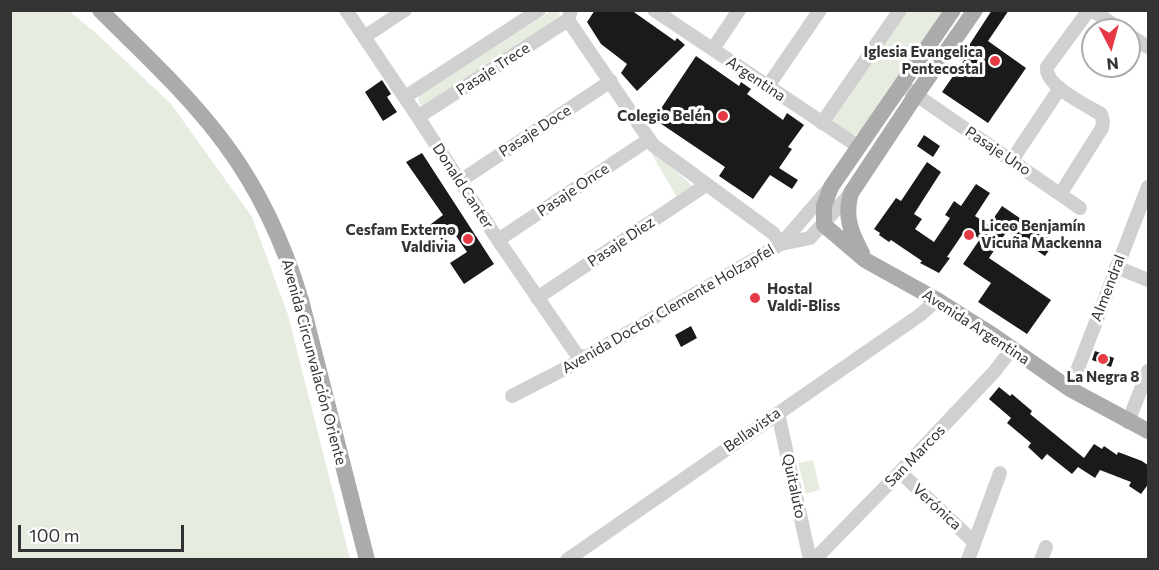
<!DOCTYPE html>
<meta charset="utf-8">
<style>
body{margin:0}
#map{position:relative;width:1159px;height:570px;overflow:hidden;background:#fff;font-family:Commissioner,sans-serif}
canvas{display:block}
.frame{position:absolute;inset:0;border:12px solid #333;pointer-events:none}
.north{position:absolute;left:1081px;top:18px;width:60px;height:60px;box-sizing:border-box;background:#fff;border:2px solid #adadad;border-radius:50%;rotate:174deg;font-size:16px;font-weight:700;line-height:24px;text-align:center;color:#333}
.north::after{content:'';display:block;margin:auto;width:21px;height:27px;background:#e63946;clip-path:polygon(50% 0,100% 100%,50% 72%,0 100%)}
.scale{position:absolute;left:18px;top:525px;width:166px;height:27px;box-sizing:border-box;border:3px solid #333;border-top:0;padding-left:8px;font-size:18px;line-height:21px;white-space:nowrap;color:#333;-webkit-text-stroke:4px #fff;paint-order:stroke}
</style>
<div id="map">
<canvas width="1159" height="570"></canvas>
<div class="frame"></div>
<div class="north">N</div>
<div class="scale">100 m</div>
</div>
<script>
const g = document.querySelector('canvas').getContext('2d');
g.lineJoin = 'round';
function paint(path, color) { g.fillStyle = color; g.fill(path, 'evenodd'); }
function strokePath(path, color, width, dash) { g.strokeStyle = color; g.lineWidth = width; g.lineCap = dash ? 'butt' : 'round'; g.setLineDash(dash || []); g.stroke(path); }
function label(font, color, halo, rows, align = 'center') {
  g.font = font + ' Commissioner,sans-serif'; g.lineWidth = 6; g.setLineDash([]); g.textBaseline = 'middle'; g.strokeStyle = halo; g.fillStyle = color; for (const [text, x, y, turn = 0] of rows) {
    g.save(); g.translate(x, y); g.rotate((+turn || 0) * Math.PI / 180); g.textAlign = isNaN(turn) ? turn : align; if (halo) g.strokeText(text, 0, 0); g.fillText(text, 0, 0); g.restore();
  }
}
paint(new Path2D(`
 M 10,11 L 69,11 L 97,34 L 171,104 L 252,217 L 288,315 L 350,559 L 11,559 Z
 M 551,11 L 559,11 L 560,18 L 425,108 L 420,105 L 418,96 Z
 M 904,11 L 947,11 L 860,133 L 853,136 L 830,119 Z
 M 652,150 L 695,188 L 678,199 L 650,151 Z
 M 813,460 L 820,490 L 806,494 L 798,463 Z`), '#e6ecdf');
paint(new Path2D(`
 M 595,10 L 631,10 L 675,41 L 677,38 L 685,45 L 637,91 L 621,73 L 627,64 L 601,44 L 587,22 Z
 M 992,10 L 1009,10 L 988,41 L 1026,68 L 988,123 L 942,92 L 967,56 L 964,53 Z
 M 696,56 L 739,86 L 741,82 L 751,89 L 747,94 L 783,120 L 787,113 L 804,125 L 788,147 L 792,149 L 779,168 L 798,180 L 792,189 L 770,175 L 753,199 L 719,176 L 725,167 L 654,119 Z
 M 382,80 L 391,94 L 387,97 L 397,112 L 383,121 L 365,92 Z
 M 924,135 L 940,146 L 933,157 L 917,146 Z
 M 422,153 L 494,264 L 464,284 L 450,263 L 467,252 L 454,233 L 443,242 L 436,232 L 432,235 L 427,227 L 443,215 L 406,162 Z
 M 927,162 L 941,172 L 914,214 L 922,219 L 915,229 L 934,242 L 950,218 L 945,215 L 954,201 L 961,206 L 976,184 L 990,193 L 975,216 L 989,225 L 1002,206 L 1055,242 L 1045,256 L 1007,231 L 989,258 L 1051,300 L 1027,334 L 978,302 L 991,283 L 963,264 L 980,239 L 966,229 L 947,257 L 950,258 L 939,273 L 920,263 L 922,261 L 891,240 L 889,242 L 879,235 L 880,233 L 874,229 L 896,198 L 901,201 Z
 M 691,326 L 697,338 L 681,347 L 675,335 Z
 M 1095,351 L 1114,358 L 1111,367 L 1092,360 Z
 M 999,387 L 1010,396 L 1012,394 L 1032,411 L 1030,414 L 1084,458 L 1094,444 L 1102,449 L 1104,446 L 1117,455 L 1118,452 L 1142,461 L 1149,466 L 1149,483 L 1141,494 L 1129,486 L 1131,482 L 1100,470 L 1095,478 L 1078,467 L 1072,474 L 1047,454 L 1042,460 L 1028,447 L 1031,443 L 1007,423 L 1011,418 L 989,399 Z`), '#1a1a1a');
strokePath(new Path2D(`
 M 346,10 L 418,117 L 498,240 L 577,355 L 584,357
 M 571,10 L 568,20 L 653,145 L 773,233 L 781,244
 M 654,10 L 859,147
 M 1092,10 L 1121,30
 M 1129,35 L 1148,47
 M 364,37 L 405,10
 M 713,49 L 739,10
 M 768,86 L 820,10
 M 909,90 L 1080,208
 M 405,97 L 539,10
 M 418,117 L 568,20
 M 822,123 L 900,10
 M 1012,160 L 1060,88
 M 460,181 L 611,81
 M 1061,193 L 1102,128 L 1103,121 L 1101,114 C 1087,106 1044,85 1047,67 L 1089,10
 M 498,240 L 648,140
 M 781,244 L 827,191
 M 1116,267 L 1148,280
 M 537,298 L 706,185
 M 1070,389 L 1148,187
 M 512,396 L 572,365 L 781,244 L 810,238 L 851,193
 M 778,413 L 810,560
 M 1128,422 L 1148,371
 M 900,472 L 974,542
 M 567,560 L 920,315 L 937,300
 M 814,560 L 900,472 L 994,372 L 1012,349
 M 968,560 L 1000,473
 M 1041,560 L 1046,547`), '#d0d0d0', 14);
strokePath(new Path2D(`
 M 100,10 C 143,53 189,95 225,144 C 260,191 284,244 301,300 L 367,560
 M 953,10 L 831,187 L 824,206 L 824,225 L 865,260 L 937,300 L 994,336 L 1070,389 L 1148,431
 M 862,253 C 851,233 844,216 851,193 L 916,95 L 975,10`), '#ababab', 16);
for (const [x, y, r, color] of [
 [995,61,6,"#e63946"],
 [723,116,6,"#e63946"],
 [969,235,6,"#e63946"],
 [468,239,6,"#e63946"],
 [755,298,6,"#e63946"],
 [1103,359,6,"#e63946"]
]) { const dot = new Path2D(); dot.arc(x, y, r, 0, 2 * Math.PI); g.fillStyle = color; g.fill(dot); strokePath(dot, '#fff', 2); }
label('bold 15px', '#333', '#fff', [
 ["Iglesia Evangelica",983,52],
 ["Pentecostal",983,69],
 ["Colegio Belén",711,116],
 ["Liceo Benjamín",981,226,"left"],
 ["Vicuña Mackenna",981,243,"left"],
 ["Cesfam Externo",456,230],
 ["Valdivia",456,247],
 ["Hostal",767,289,"left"],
 ["Valdi-Bliss",767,306,"left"],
 ["La Negra 8",1103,377,"center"]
], 'right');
label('15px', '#333', '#fff', [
 ["Pasaje Trece",493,69,-33],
 ["Argentina",756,79,34],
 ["Pasaje Doce",535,131,-33],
 ["Pasaje Uno",998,151,34],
 ["Donald Canter",463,186,57],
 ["Pasaje Once",573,190,-34],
 ["Pasaje Diez",621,242,-34],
 ["Almendral",1108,288,-69],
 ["Avenida Doctor Clemente Holzapfel",668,309,-30],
 ["Avenida Argentina",976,327,33],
 ["Avenida Circunvalación Oriente",314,362,75],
 ["Bellavista",752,430,-35],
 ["San Marcos",915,456,-46],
 ["Quitaluto",794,486,78],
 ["Verónica",937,507,43]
]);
</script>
